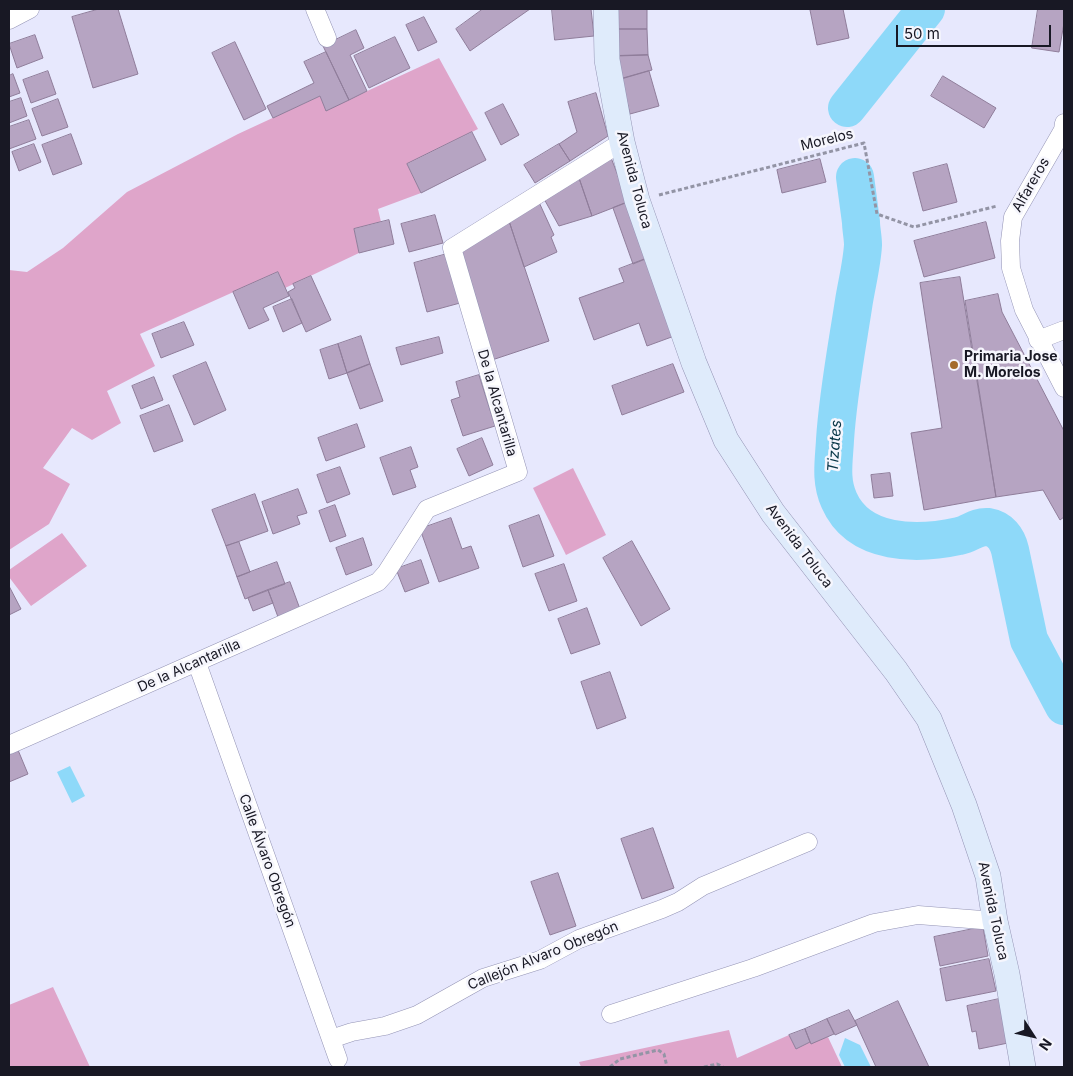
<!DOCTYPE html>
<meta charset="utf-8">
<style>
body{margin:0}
#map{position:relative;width:1073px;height:1076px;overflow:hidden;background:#e7e8fd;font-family:Inter,sans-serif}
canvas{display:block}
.frame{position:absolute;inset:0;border:10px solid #181824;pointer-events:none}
.north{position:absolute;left:1008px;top:1011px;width:50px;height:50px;-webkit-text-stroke:4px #f6f6fd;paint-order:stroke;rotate:125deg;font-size:14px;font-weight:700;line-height:20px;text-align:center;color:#181824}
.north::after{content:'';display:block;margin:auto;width:18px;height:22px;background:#181824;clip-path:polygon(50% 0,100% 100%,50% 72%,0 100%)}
.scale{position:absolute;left:896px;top:25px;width:155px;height:22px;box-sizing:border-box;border:2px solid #181824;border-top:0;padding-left:6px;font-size:15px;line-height:18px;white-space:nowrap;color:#181824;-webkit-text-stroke:4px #f6f6fd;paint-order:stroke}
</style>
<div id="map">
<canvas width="1073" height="1076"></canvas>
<div class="frame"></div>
<div class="north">N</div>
<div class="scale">50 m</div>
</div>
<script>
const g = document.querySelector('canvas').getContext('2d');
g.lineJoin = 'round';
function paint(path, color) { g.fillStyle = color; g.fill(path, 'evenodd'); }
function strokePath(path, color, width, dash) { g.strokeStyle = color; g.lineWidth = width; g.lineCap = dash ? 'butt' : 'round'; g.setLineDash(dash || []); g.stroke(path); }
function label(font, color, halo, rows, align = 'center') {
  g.font = font + ' Inter,sans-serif'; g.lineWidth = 5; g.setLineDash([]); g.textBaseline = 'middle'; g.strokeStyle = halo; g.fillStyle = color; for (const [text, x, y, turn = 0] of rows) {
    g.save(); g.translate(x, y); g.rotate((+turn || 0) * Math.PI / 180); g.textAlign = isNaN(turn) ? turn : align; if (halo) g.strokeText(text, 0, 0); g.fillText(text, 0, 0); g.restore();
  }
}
paint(new Path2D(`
 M 439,58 L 478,129 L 407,164 L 421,193 L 378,209 L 381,222 L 354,229 L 359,253 L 285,288 L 278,272 L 140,334 L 155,366 L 107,391 L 121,423 L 92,440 L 72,428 L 43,468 L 70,484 L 49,524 L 9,550 L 9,270 L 27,272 L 63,248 L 127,192 L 238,134 L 320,96 L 326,110 Z
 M 573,468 L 606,535 L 566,555 L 533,488 Z
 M 62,533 L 87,566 L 31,606 L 9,577 L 9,570 Z
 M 53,987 L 90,1067 L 9,1067 L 9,1005 Z
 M 729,1030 L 737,1058 L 789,1035 L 796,1049 L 810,1042 L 828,1037 L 842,1067 L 581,1067 L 579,1062 Z`), '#dfa5ca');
paint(new Path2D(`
 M 70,766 L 85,796 L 72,803 L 57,772 Z
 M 845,1038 L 860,1045 L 871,1067 L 845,1067 L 839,1055 Z`), '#8ed9f9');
strokePath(new Path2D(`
 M 847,108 L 926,9
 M 855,177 C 857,192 859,207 861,222 C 861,229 863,237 863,245 C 862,263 857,283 854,301 C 847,347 838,393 835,440 C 834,461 830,480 839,500 C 859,546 918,545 959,536 C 970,534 976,526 988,527 C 1000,529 1007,538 1010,550 L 1029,640 L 1064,706`), '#8ed9f9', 38);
const building = new Path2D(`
 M 99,9 L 118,9 L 138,74 L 93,88 L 72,17 Z
 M 483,9 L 530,9 L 470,51 L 456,29 Z
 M 552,9 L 591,9 L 594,36 L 555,40 Z
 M 616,9 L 647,9 L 647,29 L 615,29 Z
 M 816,9 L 843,9 L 849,38 L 817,45 L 810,10 Z
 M 1038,9 L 1064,9 L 1064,23 L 1059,52 L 1032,48 Z
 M 424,17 L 437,42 L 418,51 L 406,25 Z
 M 615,29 L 647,29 L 648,55 L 616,56 Z
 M 356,30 L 364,48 L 350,55 L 367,91 L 349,100 L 323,46 Z
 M 35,35 L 43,58 L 17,68 L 9,44 Z
 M 395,37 L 410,68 L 369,88 L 354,56 Z
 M 235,42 L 266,109 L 244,120 L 212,53 Z
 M 326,52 L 349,100 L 326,111 L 320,96 L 273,118 L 267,106 L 314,83 L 304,62 Z
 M 648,55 L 652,70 L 621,79 L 616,56 Z
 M 48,71 L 56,94 L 31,103 L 23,80 Z
 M 649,71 L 659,106 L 630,114 L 621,79 Z
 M 13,74 L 20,93 L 9,97 L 9,76 Z
 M 943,76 L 996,108 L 984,128 L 931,96 Z
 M 596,93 L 608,136 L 570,161 L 559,144 L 577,132 L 568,102 Z
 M 21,98 L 27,116 L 9,123 L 9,102 Z
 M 58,99 L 68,127 L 42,136 L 32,109 Z
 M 503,104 L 519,135 L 501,145 L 485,113 Z
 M 29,120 L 36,139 L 9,149 L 9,127 Z
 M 472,132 L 486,160 L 421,193 L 407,164 Z
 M 71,134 L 82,164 L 53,175 L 42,145 Z
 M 34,144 L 41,162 L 19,171 L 12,152 Z
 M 559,144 L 570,161 L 535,183 L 524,165 Z
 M 610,155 L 628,202 L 592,216 L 578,175 Z
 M 820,159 L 826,182 L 782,193 L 777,170 Z
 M 947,164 L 957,202 L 923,211 L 913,173 Z
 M 578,175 L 592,216 L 559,226 L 543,197 Z
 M 538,200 L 554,235 L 551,237 L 557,252 L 524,267 L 508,218 Z
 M 628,202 L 648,258 L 633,264 L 613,208 Z
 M 435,215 L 443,243 L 409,252 L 401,224 Z
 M 508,218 L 549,341 L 492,360 L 459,247 Z
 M 389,220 L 394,244 L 359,253 L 354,229 Z
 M 986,222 L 995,258 L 924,277 L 914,241 Z
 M 447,254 L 460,303 L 427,312 L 414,263 Z
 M 648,258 L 677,335 L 647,346 L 639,323 L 594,340 L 579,298 L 624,282 L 619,269 Z
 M 278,272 L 289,296 L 263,308 L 269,320 L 249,329 L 233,292 Z
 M 311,276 L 331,320 L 306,332 L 288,292 L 295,288 L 293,284 Z
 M 960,277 L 996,497 L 924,510 L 911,433 L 942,428 L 920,283 Z
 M 998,294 L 1002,312 L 1064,431 L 1064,517 L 1060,520 L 1043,490 L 996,497 L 965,301 Z
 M 292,299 L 302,323 L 283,332 L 273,307 Z
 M 184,322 L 194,345 L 161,358 L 152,334 Z
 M 361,336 L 370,364 L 347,373 L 338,344 Z
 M 439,337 L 443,353 L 401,365 L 396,348 Z
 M 338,344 L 347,373 L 329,379 L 320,350 Z
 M 206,362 L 226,410 L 194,425 L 173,376 Z
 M 370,364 L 383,401 L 360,409 L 347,373 Z
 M 673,364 L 684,392 L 622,415 L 612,386 Z
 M 479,375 L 495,426 L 463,436 L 451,400 L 460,397 L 456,382 Z
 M 154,377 L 163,400 L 141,409 L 132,386 Z
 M 169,405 L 183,441 L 154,452 L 140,416 Z
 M 357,424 L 365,447 L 326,461 L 318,438 Z
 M 482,438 L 493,465 L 469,476 L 457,449 Z
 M 411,447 L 418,467 L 410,470 L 416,487 L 393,495 L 380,458 Z
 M 340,467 L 350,494 L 327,503 L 317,475 Z
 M 890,473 L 893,496 L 874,498 L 871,475 Z
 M 298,489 L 307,513 L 297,516 L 300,524 L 273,534 L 262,502 Z
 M 255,494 L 268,531 L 226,546 L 212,510 Z
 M 335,505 L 346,536 L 330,542 L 319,511 Z
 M 539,515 L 554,556 L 523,567 L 509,526 Z
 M 451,518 L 462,549 L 471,546 L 479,568 L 439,582 L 420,529 Z
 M 363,538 L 372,565 L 346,575 L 336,548 Z
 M 632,541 L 670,609 L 641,626 L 603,558 Z
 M 239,542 L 250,572 L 237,577 L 226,546 Z
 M 421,560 L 429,583 L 405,592 L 396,569 Z
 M 277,562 L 285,584 L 245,599 L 237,577 Z
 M 564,564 L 577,601 L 549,611 L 535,574 Z
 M 290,582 L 300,609 L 278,617 L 268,590 Z
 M 9,586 L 21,609 L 9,615 Z
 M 268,590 L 273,603 L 253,611 L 248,598 Z
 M 587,608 L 600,644 L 571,654 L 558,619 Z
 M 610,672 L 626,718 L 597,729 L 581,682 Z
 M 18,750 L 28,774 L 9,782 L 9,754 Z
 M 653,828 L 674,888 L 642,899 L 621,839 Z
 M 558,873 L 576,926 L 550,935 L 531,882 Z
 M 983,927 L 988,956 L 940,966 L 934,937 Z
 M 989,959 L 996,991 L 946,1001 L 940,969 Z
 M 999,999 L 1008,1043 L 979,1049 L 976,1031 L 972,1032 L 967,1006 Z
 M 898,1001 L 929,1067 L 876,1067 L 855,1021 Z
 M 849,1010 L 857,1025 L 835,1035 L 827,1019 Z
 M 827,1019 L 834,1034 L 811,1044 L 805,1029 Z
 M 805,1029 L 810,1042 L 796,1049 L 789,1035 Z`);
paint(building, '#b6a4c2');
strokePath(building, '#8f7d9a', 1);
const street = new Path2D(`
 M 315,9 L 327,38
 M 9,20 L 30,9
 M 1064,123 L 1063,130 L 1013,217 L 1010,241 L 1011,268 L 1024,310 L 1064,388
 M 1038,340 L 1064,330
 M 197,663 L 338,1059
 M 9,745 L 378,582 L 386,573 L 427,509 L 518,472 L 452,248 L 622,142
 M 611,1014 L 753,968 L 874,923 L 918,915 L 995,921
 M 331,1039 L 352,1032 L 385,1026 L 417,1015 L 483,978 L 540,960 L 579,939 L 662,909 L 678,902 L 703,886 L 808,842`);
const secondary = new Path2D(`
 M 606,9 L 607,60 L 622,142 L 637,200 L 694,363 L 726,440 L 773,513 L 896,671 L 929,719 L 964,805 L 988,876 L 995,921 L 1007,974 L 1023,1067`);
strokePath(street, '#9494b5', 19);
strokePath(secondary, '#9494b5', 26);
strokePath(new Path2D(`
 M 659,195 L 864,143 L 877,214 L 914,227 L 997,206
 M 610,1067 L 620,1059 L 658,1050 L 664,1054 L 667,1067
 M 704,1067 L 717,1064 L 723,1067`), '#9394a5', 3, [4, 2.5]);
strokePath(street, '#fff', 18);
strokePath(secondary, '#dfebfb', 25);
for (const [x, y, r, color] of [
 [954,365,5,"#a56b2b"]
]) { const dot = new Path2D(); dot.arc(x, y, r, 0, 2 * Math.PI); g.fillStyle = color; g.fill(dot); strokePath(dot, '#f6f6fd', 2); }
label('14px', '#181824', '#f6f6fd', [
 ["Morelos",827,140,-14],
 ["Avenida Toluca",634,180,75],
 ["Alfareros",1031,185,-60],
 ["De la Alcantarilla",497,403,74],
 ["Avenida Toluca",799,546,53],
 ["De la Alcantarilla",189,666,-24],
 ["Calle Álvaro Obregón",267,861,70],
 ["Avenida Toluca",993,911,78],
 ["Callejón Alvaro Obregón",543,956,-22]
]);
label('bold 14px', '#181824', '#f6f6fd', [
 ["Primaria Jose",964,357],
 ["M. Morelos",964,373]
], 'left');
label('italic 15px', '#063546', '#f6f6fd', [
 ["Tizates",835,446,-86]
]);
</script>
